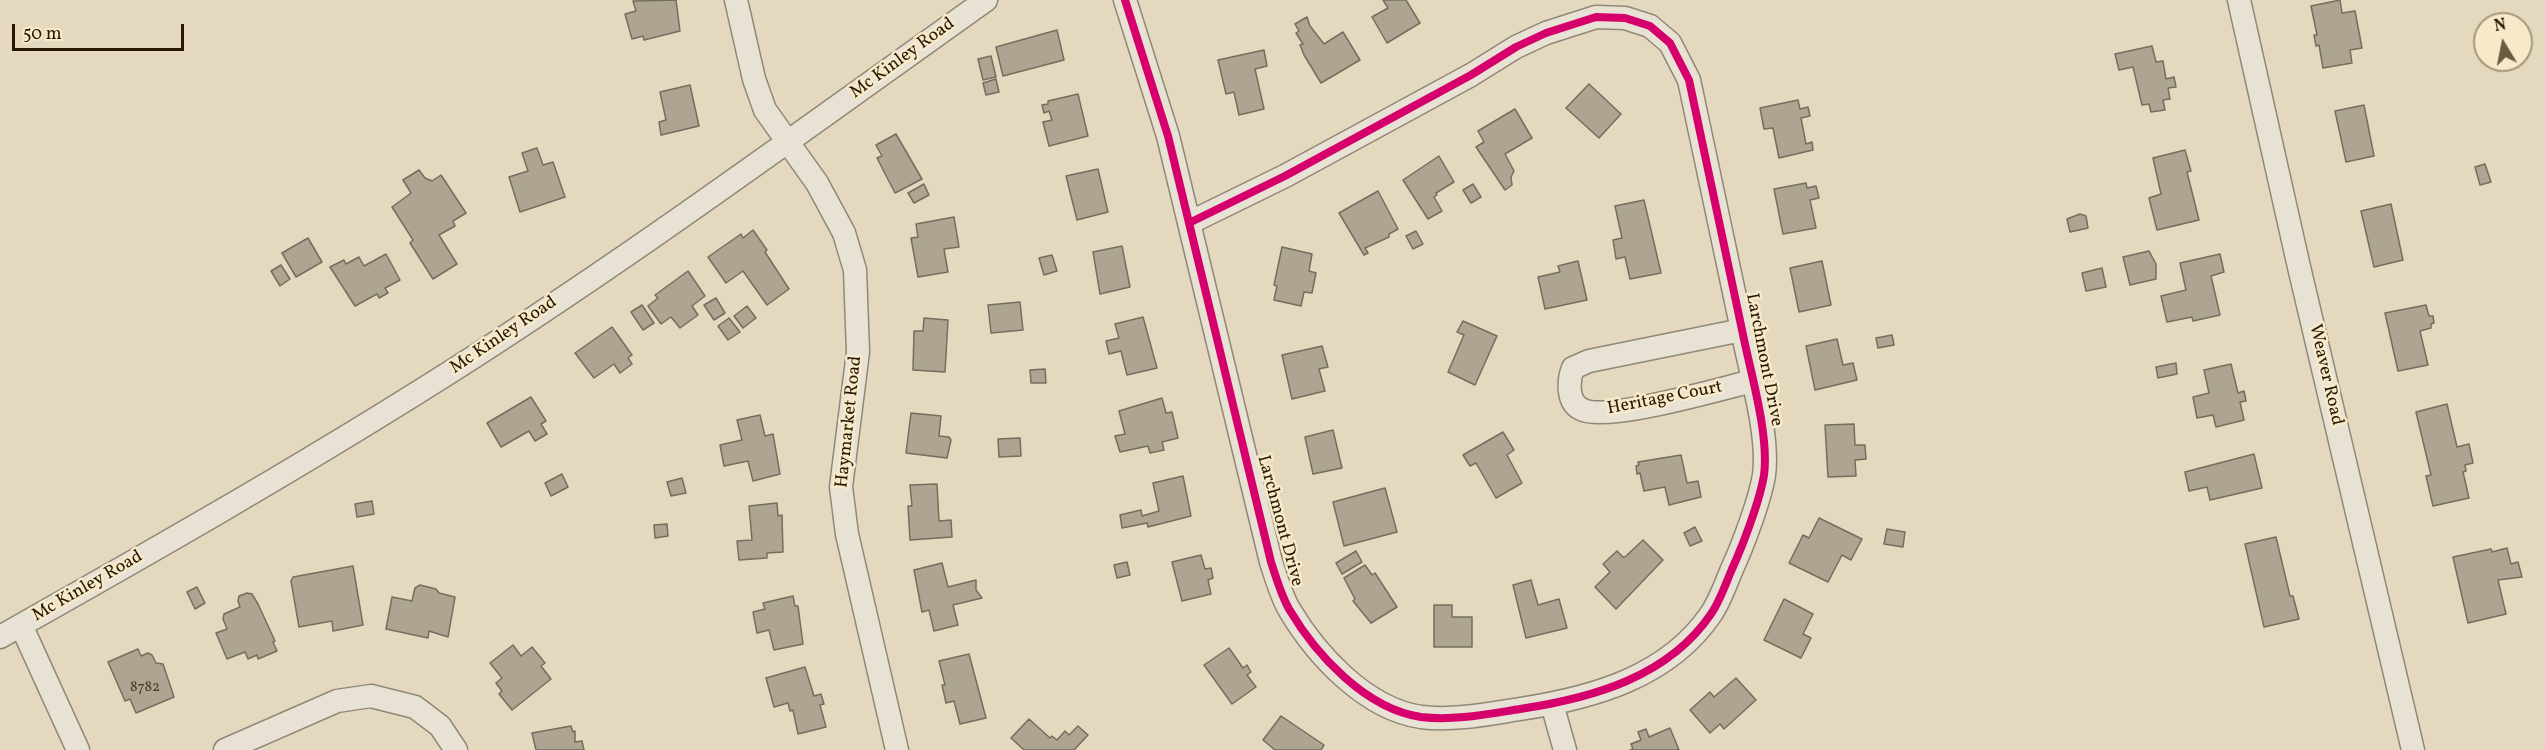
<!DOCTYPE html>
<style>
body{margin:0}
#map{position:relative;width:2545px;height:750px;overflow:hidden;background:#e4d9be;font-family:Vollkorn,serif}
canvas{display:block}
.north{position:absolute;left:2473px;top:12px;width:60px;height:60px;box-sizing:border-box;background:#f7eacb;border:2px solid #a4967a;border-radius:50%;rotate:350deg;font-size:16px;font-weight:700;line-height:24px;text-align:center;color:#281701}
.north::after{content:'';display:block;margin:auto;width:21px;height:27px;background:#6a5b43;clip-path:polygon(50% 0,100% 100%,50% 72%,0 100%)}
.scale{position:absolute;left:12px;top:24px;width:172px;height:27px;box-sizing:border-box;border:3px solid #281701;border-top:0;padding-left:8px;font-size:18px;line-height:21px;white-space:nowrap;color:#281701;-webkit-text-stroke:4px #f7eacb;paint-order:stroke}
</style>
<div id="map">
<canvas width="2545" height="750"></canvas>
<div class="north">N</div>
<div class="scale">50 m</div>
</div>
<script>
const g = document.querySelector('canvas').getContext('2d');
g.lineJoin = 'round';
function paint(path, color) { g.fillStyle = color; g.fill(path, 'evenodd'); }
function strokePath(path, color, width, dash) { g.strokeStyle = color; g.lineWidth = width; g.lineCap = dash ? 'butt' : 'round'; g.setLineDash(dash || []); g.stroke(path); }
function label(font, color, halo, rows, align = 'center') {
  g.font = font + ' Vollkorn,serif'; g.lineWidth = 5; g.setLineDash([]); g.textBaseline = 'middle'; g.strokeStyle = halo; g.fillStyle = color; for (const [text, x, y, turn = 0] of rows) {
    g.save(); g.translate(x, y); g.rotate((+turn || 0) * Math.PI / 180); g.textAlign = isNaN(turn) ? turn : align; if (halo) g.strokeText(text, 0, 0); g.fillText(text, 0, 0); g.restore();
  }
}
const building = new Path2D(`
 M 676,0 L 680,31 L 644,40 L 643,36 L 632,39 L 625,14 L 636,11 L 633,1 Z
 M 1383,0 L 1406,0 L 1420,23 L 1387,43 L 1372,17 L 1388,8 Z
 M 2340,0 L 2342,13 L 2355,11 L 2362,48 L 2350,50 L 2352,63 L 2323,68 L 2319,45 L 2316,46 L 2314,35 L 2317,35 L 2311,6 Z
 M 1307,17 L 1310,26 L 1324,44 L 1343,32 L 1360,60 L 1321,83 L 1304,55 L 1300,45 L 1303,44 L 1296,33 L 1299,31 L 1295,24 Z
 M 1057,30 L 1064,60 L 1003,76 L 996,47 Z
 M 2152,46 L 2156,62 L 2163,61 L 2166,79 L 2174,77 L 2176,87 L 2168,88 L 2170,99 L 2163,100 L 2165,110 L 2151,112 L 2149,104 L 2142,105 L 2133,67 L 2119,70 L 2115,54 Z
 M 1264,50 L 1267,66 L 1255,69 L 1264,109 L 1239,115 L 1234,92 L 1226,94 L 1218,60 Z
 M 991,56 L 996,77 L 983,80 L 978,59 Z
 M 996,79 L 999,92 L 986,95 L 983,83 Z
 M 1589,84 L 1621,114 L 1599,138 L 1566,108 Z
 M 690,85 L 699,126 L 661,135 L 659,122 L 666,120 L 660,92 Z
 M 1078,94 L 1088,136 L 1049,146 L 1043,122 L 1052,120 L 1049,111 L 1044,113 L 1042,105 L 1048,104 L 1048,101 Z
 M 1798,100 L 1800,109 L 1808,107 L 1810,116 L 1801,118 L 1806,144 L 1812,142 L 1813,150 L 1779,158 L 1773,128 L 1764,129 L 1760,108 Z
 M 2364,105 L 2374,156 L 2346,162 L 2335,111 Z
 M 1515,109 L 1532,138 L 1505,154 L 1514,171 L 1511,177 L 1512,185 L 1505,190 L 1476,147 L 1484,142 L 1478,131 Z
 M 896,134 L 922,179 L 895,193 L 877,158 L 882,156 L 876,145 Z
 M 537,148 L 543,165 L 553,162 L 565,197 L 520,212 L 509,177 L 528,171 L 522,153 Z
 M 2185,150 L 2191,171 L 2187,172 L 2199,220 L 2157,230 L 2149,198 L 2161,194 L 2153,158 Z
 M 1439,156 L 1454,182 L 1436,193 L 1437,195 L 1434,197 L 1442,211 L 1428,219 L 1403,180 Z
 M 2485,164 L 2491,182 L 2480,185 L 2475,167 Z
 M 1098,169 L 1108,212 L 1077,220 L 1066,176 Z
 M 419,170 L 425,178 L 432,181 L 441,175 L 466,213 L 453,221 L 455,226 L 439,235 L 457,264 L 433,279 L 410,243 L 413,240 L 392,207 L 411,193 L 403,180 Z
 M 1806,183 L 1807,188 L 1816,186 L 1819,198 L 1810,200 L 1816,228 L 1783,234 L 1774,189 Z
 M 924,184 L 929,195 L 914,203 L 908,193 Z
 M 1473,184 L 1481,197 L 1471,203 L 1463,190 Z
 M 1378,191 L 1398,229 L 1389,234 L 1389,237 L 1365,248 L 1368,253 L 1364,255 L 1339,213 Z
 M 1644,200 L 1661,273 L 1630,279 L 1625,257 L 1616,259 L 1613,240 L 1622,238 L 1615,206 Z
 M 2391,204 L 2403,260 L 2374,267 L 2361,211 Z
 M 2080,214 L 2086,216 L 2088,228 L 2070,232 L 2067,219 Z
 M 954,217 L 959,247 L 944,249 L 948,272 L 918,277 L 911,238 L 918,237 L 916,224 Z
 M 753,230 L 767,250 L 765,252 L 789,289 L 767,305 L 743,271 L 726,283 L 708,257 L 741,234 L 743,238 Z
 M 1416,231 L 1423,244 L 1413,249 L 1406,236 Z
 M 308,238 L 322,262 L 296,277 L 282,253 Z
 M 1122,246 L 1130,287 L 1100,294 L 1093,252 Z
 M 1282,247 L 1312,254 L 1309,271 L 1316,273 L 1312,293 L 1304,292 L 1301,306 L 1274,300 L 1277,286 L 1274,285 Z
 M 2149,251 L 2156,264 L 2156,279 L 2130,285 L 2123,257 Z
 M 386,254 L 400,280 L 385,288 L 388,293 L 379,298 L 377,294 L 355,306 L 330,267 L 344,260 L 346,264 L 359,257 L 364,266 Z
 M 2220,254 L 2224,272 L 2211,276 L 2220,315 L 2193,321 L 2192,317 L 2167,322 L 2161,296 L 2186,290 L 2180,263 Z
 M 1052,255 L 1057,271 L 1044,275 L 1039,258 Z
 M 1578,261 L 1587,300 L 1545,309 L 1538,277 L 1560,272 L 1558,266 Z
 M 1822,261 L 1831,305 L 1799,312 L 1790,268 Z
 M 281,265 L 290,279 L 280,286 L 271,271 Z
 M 2102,268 L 2106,287 L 2086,291 L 2082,273 Z
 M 688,271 L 705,296 L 692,306 L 698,315 L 680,328 L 671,317 L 661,324 L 648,306 L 658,298 L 655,295 Z
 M 716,298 L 725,313 L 714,320 L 704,305 Z
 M 1020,302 L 1023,330 L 991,333 L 988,305 Z
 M 642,305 L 654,323 L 643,330 L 631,312 Z
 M 2426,305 L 2429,316 L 2433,316 L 2434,323 L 2431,324 L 2431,328 L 2420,331 L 2428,365 L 2398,371 L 2385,313 Z
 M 747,306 L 756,318 L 743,328 L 734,316 Z
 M 1143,317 L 1157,368 L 1127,375 L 1121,351 L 1109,354 L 1106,341 L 1119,338 L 1115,324 Z
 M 729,318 L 740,332 L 728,340 L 718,326 Z
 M 924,318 L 948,320 L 945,372 L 913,370 L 914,331 L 923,331 Z
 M 1463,321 L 1497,336 L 1475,385 L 1448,372 L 1464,335 L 1457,332 Z
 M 612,327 L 632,355 L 628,358 L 632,364 L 620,373 L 614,364 L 594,378 L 575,353 Z
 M 1892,335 L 1894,345 L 1878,348 L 1876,338 Z
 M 1837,339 L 1843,365 L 1853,363 L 1857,380 L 1815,390 L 1806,346 Z
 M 1322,346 L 1328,367 L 1319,369 L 1325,391 L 1292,399 L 1282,355 Z
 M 2176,363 L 2177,374 L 2158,378 L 2156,367 Z
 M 2231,364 L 2238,393 L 2244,391 L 2246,401 L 2240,402 L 2244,420 L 2216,427 L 2213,415 L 2197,418 L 2193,397 L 2209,393 L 2204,370 Z
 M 1045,369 L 1046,383 L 1031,383 L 1030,370 Z
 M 531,397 L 546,421 L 541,424 L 547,434 L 535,441 L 529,431 L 501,447 L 487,423 Z
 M 1162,398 L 1166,413 L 1172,412 L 1178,438 L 1162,442 L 1164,450 L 1150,453 L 1148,446 L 1120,452 L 1115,436 L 1125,434 L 1119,411 Z
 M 2447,404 L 2457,447 L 2469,444 L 2473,463 L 2465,465 L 2466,471 L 2463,472 L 2469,498 L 2433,506 L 2426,476 L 2431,475 L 2416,412 Z
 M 911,413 L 941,416 L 939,436 L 949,437 L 951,440 L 947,458 L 906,453 Z
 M 760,415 L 765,436 L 773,434 L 780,474 L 753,481 L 748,461 L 724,466 L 720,445 L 742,440 L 737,420 Z
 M 1854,424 L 1855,445 L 1865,445 L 1866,459 L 1855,460 L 1856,476 L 1828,477 L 1825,425 Z
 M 1333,430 L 1342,468 L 1313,474 L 1305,437 Z
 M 1503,432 L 1514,450 L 1507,455 L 1522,483 L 1496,498 L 1476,463 L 1470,466 L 1463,455 Z
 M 1020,438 L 1021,456 L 999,457 L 998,439 Z
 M 2254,454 L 2262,488 L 2210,500 L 2207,487 L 2189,491 L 2185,472 Z
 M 1681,455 L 1687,483 L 1698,481 L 1701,497 L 1669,505 L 1665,487 L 1644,491 L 1640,473 L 1637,474 L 1636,466 L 1639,465 L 1638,462 Z
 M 562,474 L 568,487 L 551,496 L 545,483 Z
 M 1183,476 L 1191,516 L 1148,527 L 1147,523 L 1122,528 L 1120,515 L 1141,510 L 1142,516 L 1159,511 L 1153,483 Z
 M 682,478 L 686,493 L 671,496 L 667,482 Z
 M 937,484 L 939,521 L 951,520 L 952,537 L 910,540 L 908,506 L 912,506 L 910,485 Z
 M 1385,488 L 1397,532 L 1344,546 L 1333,502 Z
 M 372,501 L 374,514 L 357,517 L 355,504 Z
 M 777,503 L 778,516 L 782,515 L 783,552 L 767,553 L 767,558 L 739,560 L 737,541 L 752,540 L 749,506 Z
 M 1819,518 L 1862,539 L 1851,560 L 1842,555 L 1828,582 L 1789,563 L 1803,535 L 1809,538 Z
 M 667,524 L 668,536 L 655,538 L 654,525 Z
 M 1695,527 L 1702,541 L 1690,546 L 1684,533 Z
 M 1887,529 L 1905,532 L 1903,547 L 1884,544 Z
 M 2276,537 L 2290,596 L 2293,596 L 2299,619 L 2264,627 L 2245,544 Z
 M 1643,540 L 1663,560 L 1616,609 L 1595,587 L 1610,572 L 1603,564 L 1617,551 L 1623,557 L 1625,557 Z
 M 2507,548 L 2511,564 L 2518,562 L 2522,577 L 2498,580 L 2506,614 L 2468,623 L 2453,557 L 2491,549 L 2492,552 Z
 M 1356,551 L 1362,562 L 1342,574 L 1336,563 Z
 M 1201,555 L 1205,569 L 1211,568 L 1213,578 L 1208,580 L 1211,594 L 1182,601 L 1172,562 Z
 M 1127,562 L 1130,575 L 1117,578 L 1114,565 Z
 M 942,563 L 948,587 L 976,580 L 976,590 L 982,598 L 953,605 L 958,625 L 934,631 L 929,610 L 922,612 L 914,570 Z
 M 1365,565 L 1372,575 L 1375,573 L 1397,607 L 1371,623 L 1353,601 L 1355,599 L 1344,578 Z
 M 353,566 L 363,625 L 333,631 L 332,621 L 299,627 L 291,581 L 293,577 Z
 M 1531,580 L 1538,605 L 1559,599 L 1567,628 L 1526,638 L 1513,585 Z
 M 420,585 L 436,589 L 439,593 L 455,597 L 448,637 L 429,631 L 428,638 L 386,629 L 392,597 L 412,601 L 415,588 Z
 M 197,587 L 205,603 L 195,609 L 187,592 Z
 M 247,593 L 252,594 L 258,604 L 275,641 L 273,642 L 277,651 L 258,659 L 257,655 L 248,659 L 245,652 L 227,659 L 216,633 L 227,629 L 223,619 L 224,614 L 240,607 L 238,601 L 239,596 Z
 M 793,596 L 795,606 L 798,606 L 803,644 L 774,650 L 769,630 L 757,633 L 753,612 L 765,609 L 763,603 Z
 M 1784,599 L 1813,614 L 1803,634 L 1811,638 L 1801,658 L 1764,640 Z
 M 1434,605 L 1452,605 L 1452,617 L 1472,617 L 1472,647 L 1434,647 Z
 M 513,645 L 521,656 L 532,647 L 545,663 L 541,666 L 551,679 L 512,710 L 499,694 L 502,691 L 496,683 L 502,678 L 490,663 Z
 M 1229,648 L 1243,668 L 1247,665 L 1251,672 L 1247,675 L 1256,687 L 1232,704 L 1204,665 Z
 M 138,649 L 141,656 L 148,653 L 152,655 L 156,663 L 163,664 L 174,697 L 136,713 L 130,699 L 125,701 L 108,662 Z
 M 969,654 L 986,718 L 960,724 L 954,701 L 946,703 L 942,685 L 945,685 L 939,661 Z
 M 805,667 L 814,696 L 821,694 L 824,704 L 820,705 L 826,727 L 798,734 L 793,710 L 790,711 L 788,703 L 774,707 L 766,678 Z
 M 1736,678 L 1756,700 L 1724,729 L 1720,724 L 1710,733 L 1690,710 L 1710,692 L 1714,697 Z
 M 1281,716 L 1324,745 L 1321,750 L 1275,750 L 1263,740 Z
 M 1029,719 L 1050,738 L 1052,736 L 1057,740 L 1065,731 L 1069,735 L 1078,726 L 1088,735 L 1074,750 L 1024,750 L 1011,738 Z
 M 571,726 L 573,732 L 575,731 L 575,742 L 582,741 L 584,750 L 536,750 L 532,733 Z
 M 1670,728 L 1679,750 L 1630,750 L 1633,749 L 1631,744 L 1641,740 L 1638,732 L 1646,729 L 1649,737 Z`);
paint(building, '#ada491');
strokePath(building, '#756d5d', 1.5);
const minor = new Path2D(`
 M 736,0 L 754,79 L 765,110 L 817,183 L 844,233 L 855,270 L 858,352 L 841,487 L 847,534 L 897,750
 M 1125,0 L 1168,136 L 1271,562 C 1276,577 1281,595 1289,609 C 1316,655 1366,709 1421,717 C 1454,721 1488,714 1520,709 C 1593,698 1668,677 1711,614 C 1720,601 1726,583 1732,569 C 1743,545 1760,500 1764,475 C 1769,438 1753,381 1745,344 C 1727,256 1707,168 1689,80 L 1670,43 L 1650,26 L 1625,18 L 1596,17 L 1546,33 L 1516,47 L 1471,75 L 1285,176 L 1189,223
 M 2239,0 L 2299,267 L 2413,750
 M 1742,330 L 1589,361 L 1573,368 C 1568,381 1567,402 1581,409 C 1605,423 1722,388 1753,381
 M 21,625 L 78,750
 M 0,637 C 144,556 288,474 428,386 C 619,266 802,131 986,0
 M 1552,704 L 1565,750
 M 225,750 L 337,701 L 371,696 L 415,707 L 440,726 L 456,750`);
strokePath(minor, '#908876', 25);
strokePath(minor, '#e8e2d5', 22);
strokePath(new Path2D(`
 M 1125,0 L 1168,136 L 1271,562 C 1276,577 1281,595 1289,609 C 1316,655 1366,709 1421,717 C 1454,721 1488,714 1520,709 C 1593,698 1668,677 1711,614 C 1720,601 1726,583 1732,569 C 1743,545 1760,500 1764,475 C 1769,438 1753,381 1745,344 C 1727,256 1707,168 1689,80 L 1670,43 L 1650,26 L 1625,18 L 1596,17 L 1546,33 L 1516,47 L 1471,75 L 1285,176 L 1189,223`), '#d6006c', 8);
label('15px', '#493a25', null, [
 ["8782",145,688]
]);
label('18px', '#281701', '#f7eacb', [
 ["Mc Kinley Road",903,59,-36],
 ["Mc Kinley Road",504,336,-34],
 ["Larchmont Drive",1763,360,79],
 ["Weaver Road",2325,375,77],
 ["Heritage Court",1665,399,-11],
 ["Haymarket Road",850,422,-84],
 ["Larchmont Drive",1279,521,75],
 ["Mc Kinley Road",88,587,-30]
]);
</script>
